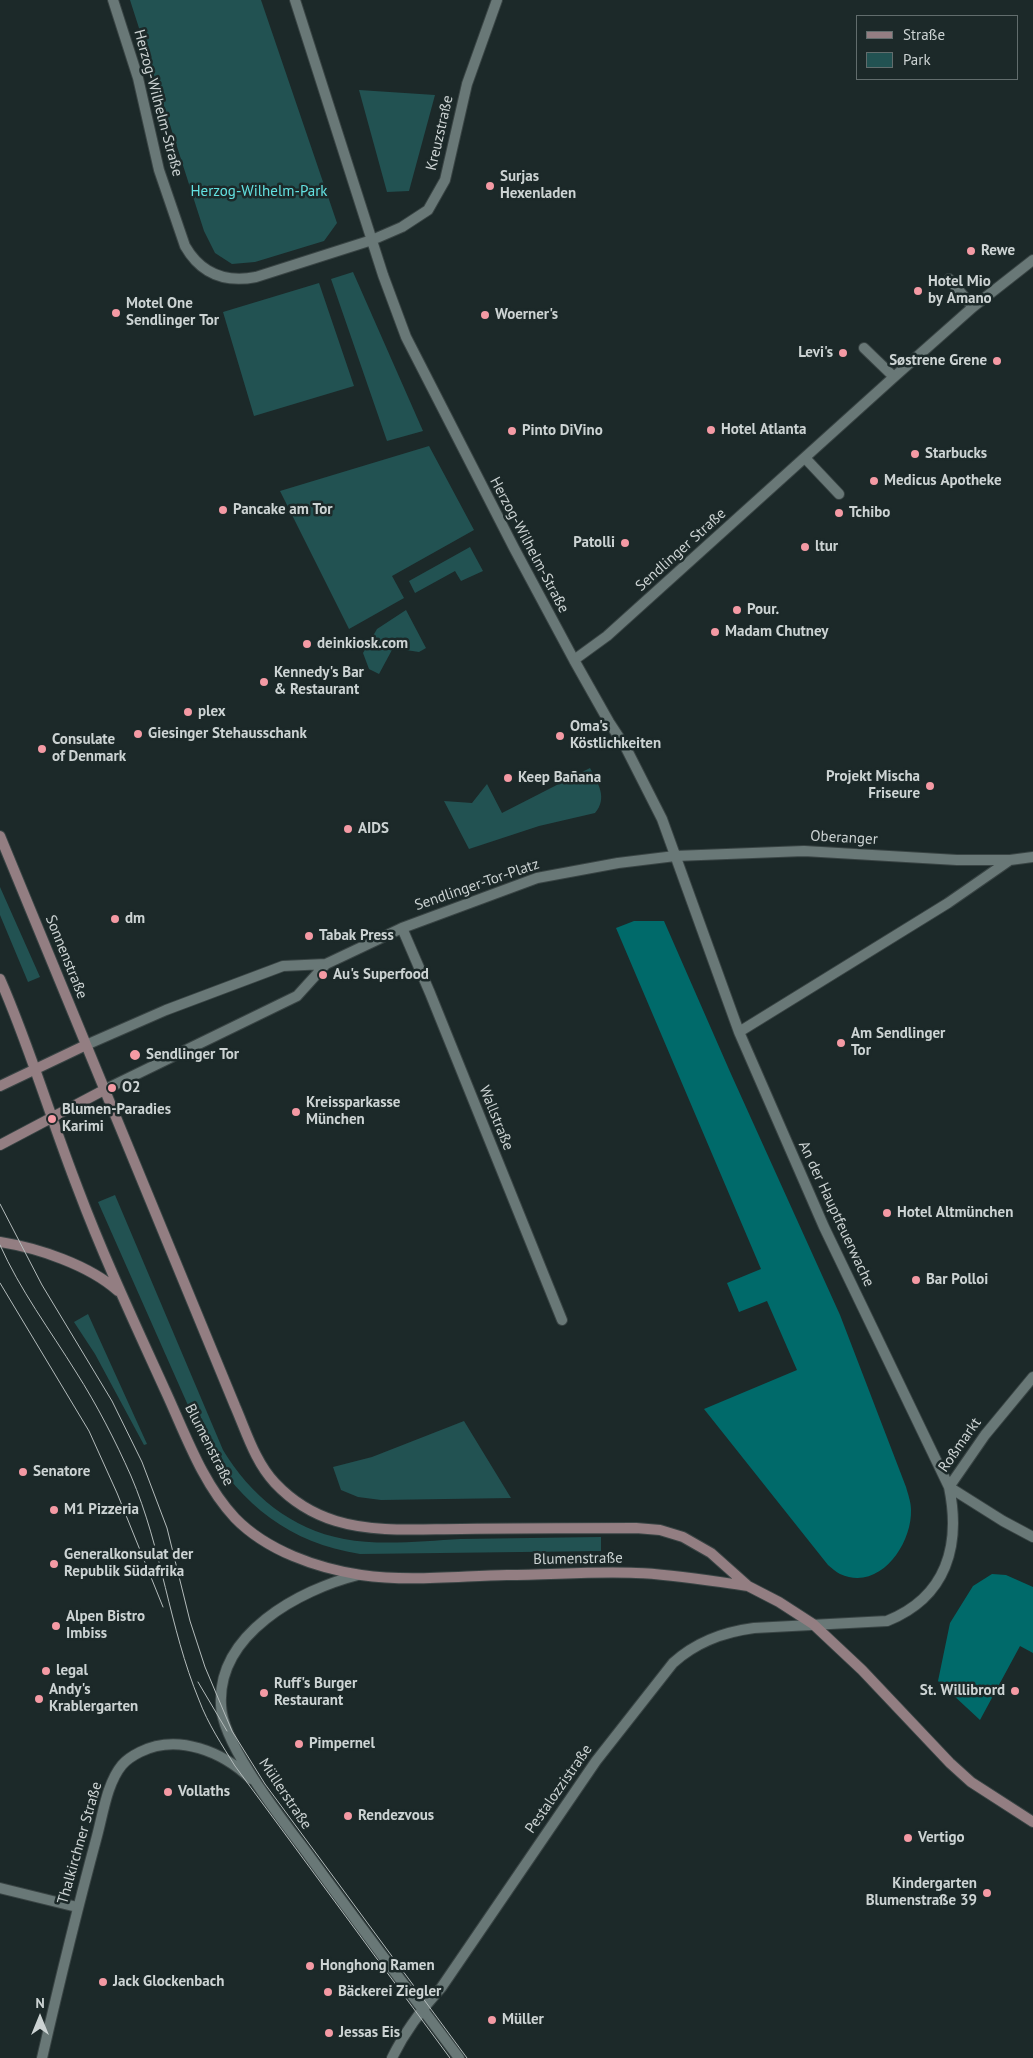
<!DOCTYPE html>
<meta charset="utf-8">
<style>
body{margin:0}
#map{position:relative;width:1033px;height:2058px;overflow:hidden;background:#1c2929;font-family:"PT Sans",sans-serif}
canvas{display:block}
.legend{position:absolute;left:856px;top:15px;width:162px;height:65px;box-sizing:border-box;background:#1c2929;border:1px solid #626d6d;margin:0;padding:6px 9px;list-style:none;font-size:15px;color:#ccd3d3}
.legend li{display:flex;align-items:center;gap:10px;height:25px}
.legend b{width:25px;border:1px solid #626d6d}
.north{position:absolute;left:15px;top:1993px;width:50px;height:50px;-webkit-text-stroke:4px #1c2929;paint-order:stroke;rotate:0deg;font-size:14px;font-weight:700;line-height:20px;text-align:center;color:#ccd3d3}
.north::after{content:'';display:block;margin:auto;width:18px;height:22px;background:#ccd3d3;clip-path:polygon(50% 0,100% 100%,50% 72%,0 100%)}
</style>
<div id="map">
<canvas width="1033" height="2058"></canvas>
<ul class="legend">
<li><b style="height:6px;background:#937e82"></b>Straße</li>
<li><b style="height:14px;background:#225252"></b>Park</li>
</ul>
<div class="north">N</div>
</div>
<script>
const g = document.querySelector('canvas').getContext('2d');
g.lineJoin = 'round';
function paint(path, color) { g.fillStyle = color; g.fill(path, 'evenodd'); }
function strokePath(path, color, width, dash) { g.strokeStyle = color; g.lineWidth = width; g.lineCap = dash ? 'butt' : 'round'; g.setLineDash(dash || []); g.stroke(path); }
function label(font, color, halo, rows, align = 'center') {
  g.font = font + ' "PT Sans",sans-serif'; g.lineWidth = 5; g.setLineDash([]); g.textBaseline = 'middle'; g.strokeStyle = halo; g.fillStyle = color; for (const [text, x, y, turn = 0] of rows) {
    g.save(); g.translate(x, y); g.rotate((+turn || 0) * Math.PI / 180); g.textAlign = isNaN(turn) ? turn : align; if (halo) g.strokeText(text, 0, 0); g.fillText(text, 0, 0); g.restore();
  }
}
paint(new Path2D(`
 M 130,0 L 261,0 L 337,223 L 324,241 L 255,262 L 232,264 L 215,253 L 204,231 Z
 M 359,90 L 435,95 L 409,191 L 387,192 Z
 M 353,272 L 423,431 L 387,441 L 331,279 Z
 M 319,283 L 354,386 L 254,416 L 223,312 Z
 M 429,446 L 474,530 L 392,576 L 404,598 L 349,629 L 280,491 Z
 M 470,547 L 483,571 L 461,581 L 455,571 L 415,593 L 409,581 Z
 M 406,610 L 426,648 L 419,652 L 393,648 L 379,674 L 369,669 L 363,653 L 377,629 Z
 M 590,768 C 598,783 608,798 595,813 L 539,826 L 469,849 L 444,801 L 472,803 L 487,784 L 502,813 Z
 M 0,887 L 40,977 L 28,982 L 0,915 Z
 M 115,1195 L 223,1450 C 250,1495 291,1529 344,1539 C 380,1546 424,1541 461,1539 C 508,1538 554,1538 601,1537 L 601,1551 L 360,1554 C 289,1543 243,1505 206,1446 L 98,1202 Z
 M 88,1314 L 147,1444 L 144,1445 L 95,1354 L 74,1322 Z
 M 464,1421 L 511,1498 L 381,1500 L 358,1497 L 341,1490 L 333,1467 L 372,1457 Z`), '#225252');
paint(new Path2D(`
 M 634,921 L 664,921 L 731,1074 L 840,1315 L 906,1487 C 908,1494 911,1502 911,1510 C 912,1544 880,1592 840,1574 C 836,1572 832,1568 828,1565 L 704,1409 L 797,1370 L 767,1301 L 739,1312 L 727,1283 L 761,1269 L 616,928 Z
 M 992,1574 L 1006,1575 L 1033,1587 L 1033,1653 L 1020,1646 L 980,1720 L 938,1681 L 950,1623 L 973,1586 Z`), '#006a6a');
const street = new Path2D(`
 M 113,0 L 138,78 L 159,170 L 185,246 C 201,274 225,283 256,277 L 372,240 L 402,227 L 428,210 L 445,180 L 467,84 L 497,0
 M 295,0 L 383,275 L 406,337 L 514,548 L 574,660 L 609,722 L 626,748 L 662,819 L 739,1032 L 824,1227 L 949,1487 L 1003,1521 L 1033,1537
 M 949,279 L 973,307
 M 864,348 L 894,377
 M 806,459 L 839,494
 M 574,660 L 607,636 L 894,377 L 973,307 L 1033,260
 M 402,928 L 430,993 L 562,1320
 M 739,1032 L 948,903 L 1010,860
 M 86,1045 L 166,1010 L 283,966 L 326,964
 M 104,1090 L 297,996 L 326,964 L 402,928 L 537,878 L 618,863 L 675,856 L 804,851 L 957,860 L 1010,860 L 1033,857
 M 358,1575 C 299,1590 217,1634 221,1705 C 222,1745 285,1823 310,1857 C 359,1925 409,1991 459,2058
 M 0,1888 L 77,1907
 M 42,2058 C 59,1984 77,1910 97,1836 C 103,1814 107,1783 122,1765 C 127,1759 134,1755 140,1752 C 178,1733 223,1752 251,1779
 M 392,2058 C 405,2031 421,2010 441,1988 L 596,1761 L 673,1663 C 696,1642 723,1632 754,1628 L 887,1621 C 947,1597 961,1545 949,1487 L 985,1435 L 1033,1377`);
const secondary = new Path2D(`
 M 0,836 L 235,1406 C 246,1431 255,1462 275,1483 C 291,1500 313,1514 336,1521 C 375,1533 420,1529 461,1529 C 519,1528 578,1528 636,1528 L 660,1530 L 683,1537 L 711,1553 L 748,1586 L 779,1602 L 813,1624 L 862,1670 L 950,1763 L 971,1782 L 1033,1822
 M 0,979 C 30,1047 51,1120 78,1189 C 104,1258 135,1324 165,1390 C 185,1433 202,1483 235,1518 C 267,1551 317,1568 361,1575 C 409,1582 459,1576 507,1575 C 550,1575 593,1571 636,1573 C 673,1574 711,1581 748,1586
 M 0,1086 L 86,1045
 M 0,1145 L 104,1090
 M 0,1242 C 38,1248 89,1265 118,1291`);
strokePath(street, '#394444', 12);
strokePath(secondary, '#394444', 12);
strokePath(street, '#697877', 10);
strokePath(secondary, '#937e82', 10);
strokePath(new Path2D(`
 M 0,1204 L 42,1285 L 112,1401 L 142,1462 L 167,1528 L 190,1621 L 205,1667 L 232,1731 L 265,1784 L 467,2058
 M 0,1245 C 20,1290 50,1330 76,1372 C 97,1405 115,1440 131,1476 C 162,1548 169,1627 199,1700 C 208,1724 222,1745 235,1766 L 450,2058
 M 0,1283 L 89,1431 L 117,1493 L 163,1607
 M 198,1682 L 227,1731`), '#b4bcbc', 1);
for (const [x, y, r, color] of [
 [490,186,5,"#f49aa4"],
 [971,251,5,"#f49aa4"],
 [918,291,5,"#f49aa4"],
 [116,313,5,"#f49aa4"],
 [485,315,5,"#f49aa4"],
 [843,353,5,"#f49aa4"],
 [997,361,5,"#f49aa4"],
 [711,430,5,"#f49aa4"],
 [512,431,5,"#f49aa4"],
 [915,454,5,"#f49aa4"],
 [874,481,5,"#f49aa4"],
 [223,510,5,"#f49aa4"],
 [839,513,5,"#f49aa4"],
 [625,543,5,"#f49aa4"],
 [805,547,5,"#f49aa4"],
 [737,610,5,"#f49aa4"],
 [715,632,5,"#f49aa4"],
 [307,644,5,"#f49aa4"],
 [264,682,5,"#f49aa4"],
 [188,712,5,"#f49aa4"],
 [138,734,5,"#f49aa4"],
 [560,736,5,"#f49aa4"],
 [42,749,5,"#f49aa4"],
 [508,778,5,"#f49aa4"],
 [930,786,5,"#f49aa4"],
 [348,829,5,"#f49aa4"],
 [115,919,5,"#f49aa4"],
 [309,936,5,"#f49aa4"],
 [323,975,5,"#f49aa4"],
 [841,1043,5,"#f49aa4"],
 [135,1055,6,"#f49aa4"],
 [112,1088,5,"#f49aa4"],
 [296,1112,5,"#f49aa4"],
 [52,1119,5,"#f49aa4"],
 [887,1213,5,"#f49aa4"],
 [916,1280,5,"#f49aa4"],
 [23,1472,5,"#f49aa4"],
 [54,1510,5,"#f49aa4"],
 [54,1564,5,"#f49aa4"],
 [56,1626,5,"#f49aa4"],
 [46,1671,5,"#f49aa4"],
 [1015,1691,5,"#f49aa4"],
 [264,1693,5,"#f49aa4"],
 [39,1699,5,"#f49aa4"],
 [299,1744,5,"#f49aa4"],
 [168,1792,5,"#f49aa4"],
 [348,1816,5,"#f49aa4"],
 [908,1838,5,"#f49aa4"],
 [987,1893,5,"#f49aa4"],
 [310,1966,5,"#f49aa4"],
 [103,1982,5,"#f49aa4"],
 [328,1992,5,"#f49aa4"],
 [492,2020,5,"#f49aa4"],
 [329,2033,5,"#f49aa4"]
]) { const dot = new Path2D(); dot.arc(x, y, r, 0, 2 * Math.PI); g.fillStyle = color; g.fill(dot); strokePath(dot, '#1c2929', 2); }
label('15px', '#ccd3d3', '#1c2929', [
 ["Herzog-Wilhelm-Straße",158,103,75],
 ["Kreuzstraße",440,133,-77],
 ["Herzog-Wilhelm-Straße",529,545,62],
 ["Sendlinger Straße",681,550,-42],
 ["Oberanger",844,838,3],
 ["Sendlinger-Tor-Platz",477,885,-19],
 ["Sonnenstraße",66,957,68],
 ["Wallstraße",496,1118,68],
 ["An der Hauptfeuerwache",836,1214,65],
 ["Blumenstraße",209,1445,63],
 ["Roßmarkt",960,1445,-55],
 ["Blumenstraße",578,1559,-1],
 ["Pestalozzistraße",559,1789,-55],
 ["Müllerstraße",285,1794,56],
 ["Thalkirchner Straße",80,1843,-74]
]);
label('bold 15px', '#ccd3d3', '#1c2929', [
 ["Surjas",500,177],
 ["Hexenladen",500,194],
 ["Rewe",981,251],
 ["Hotel Mio",928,282],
 ["by Amano",928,299],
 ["Motel One",126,304],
 ["Sendlinger Tor",126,321],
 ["Woerner's",495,315],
 ["Levi's",833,353,"right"],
 ["Søstrene Grene",987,361,"right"],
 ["Hotel Atlanta",721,430],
 ["Pinto DiVino",522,431],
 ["Starbucks",925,454],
 ["Medicus Apotheke",884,481],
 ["Pancake am Tor",233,510],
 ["Tchibo",849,513],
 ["Patolli",615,543,"right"],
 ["ltur",815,547],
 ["Pour.",747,610],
 ["Madam Chutney",725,632],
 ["deinkiosk.com",317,644],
 ["Kennedy's Bar",274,673],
 ["& Restaurant",274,690],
 ["plex",198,712],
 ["Oma's",570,727],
 ["Köstlichkeiten",570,744],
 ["Giesinger Stehausschank",148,734],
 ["Consulate",52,740],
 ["of Denmark",52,757],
 ["Projekt Mischa",920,777,"right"],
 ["Friseure",920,794,"right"],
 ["Keep Bañana",518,778],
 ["AIDS",358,829],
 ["dm",125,919],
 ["Tabak Press",319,936],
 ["Au's Superfood",333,975],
 ["Am Sendlinger",851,1034],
 ["Tor",851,1051],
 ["Sendlinger Tor",146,1055],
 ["O2",122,1088],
 ["Kreissparkasse",306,1103],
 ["München",306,1120],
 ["Blumen-Paradies",62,1110],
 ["Karimi",62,1127],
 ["Hotel Altmünchen",897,1213],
 ["Bar Polloi",926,1280],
 ["Senatore",33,1472],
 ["M1 Pizzeria",64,1510],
 ["Generalkonsulat der",64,1555],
 ["Republik Südafrika",64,1572],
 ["Alpen Bistro",66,1617],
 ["Imbiss",66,1634],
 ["legal",56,1671],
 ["Ruff's Burger",274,1684],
 ["Restaurant",274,1701],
 ["Andy's",49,1690],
 ["Krablergarten",49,1707],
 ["St. Willibrord",1005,1691,"right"],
 ["Pimpernel",309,1744],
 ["Vollaths",178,1792],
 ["Rendezvous",358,1816],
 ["Vertigo",918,1838],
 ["Kindergarten",977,1884,"right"],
 ["Blumenstraße 39",977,1901,"right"],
 ["Honghong Ramen",320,1966],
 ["Jack Glockenbach",113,1982],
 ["Bäckerei Ziegler",338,1992],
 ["Müller",502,2020],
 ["Jessas Eis",339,2033]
], 'left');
label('15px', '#63e1e1', '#1c2929', [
 ["Herzog-Wilhelm-Park",259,192]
]);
</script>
